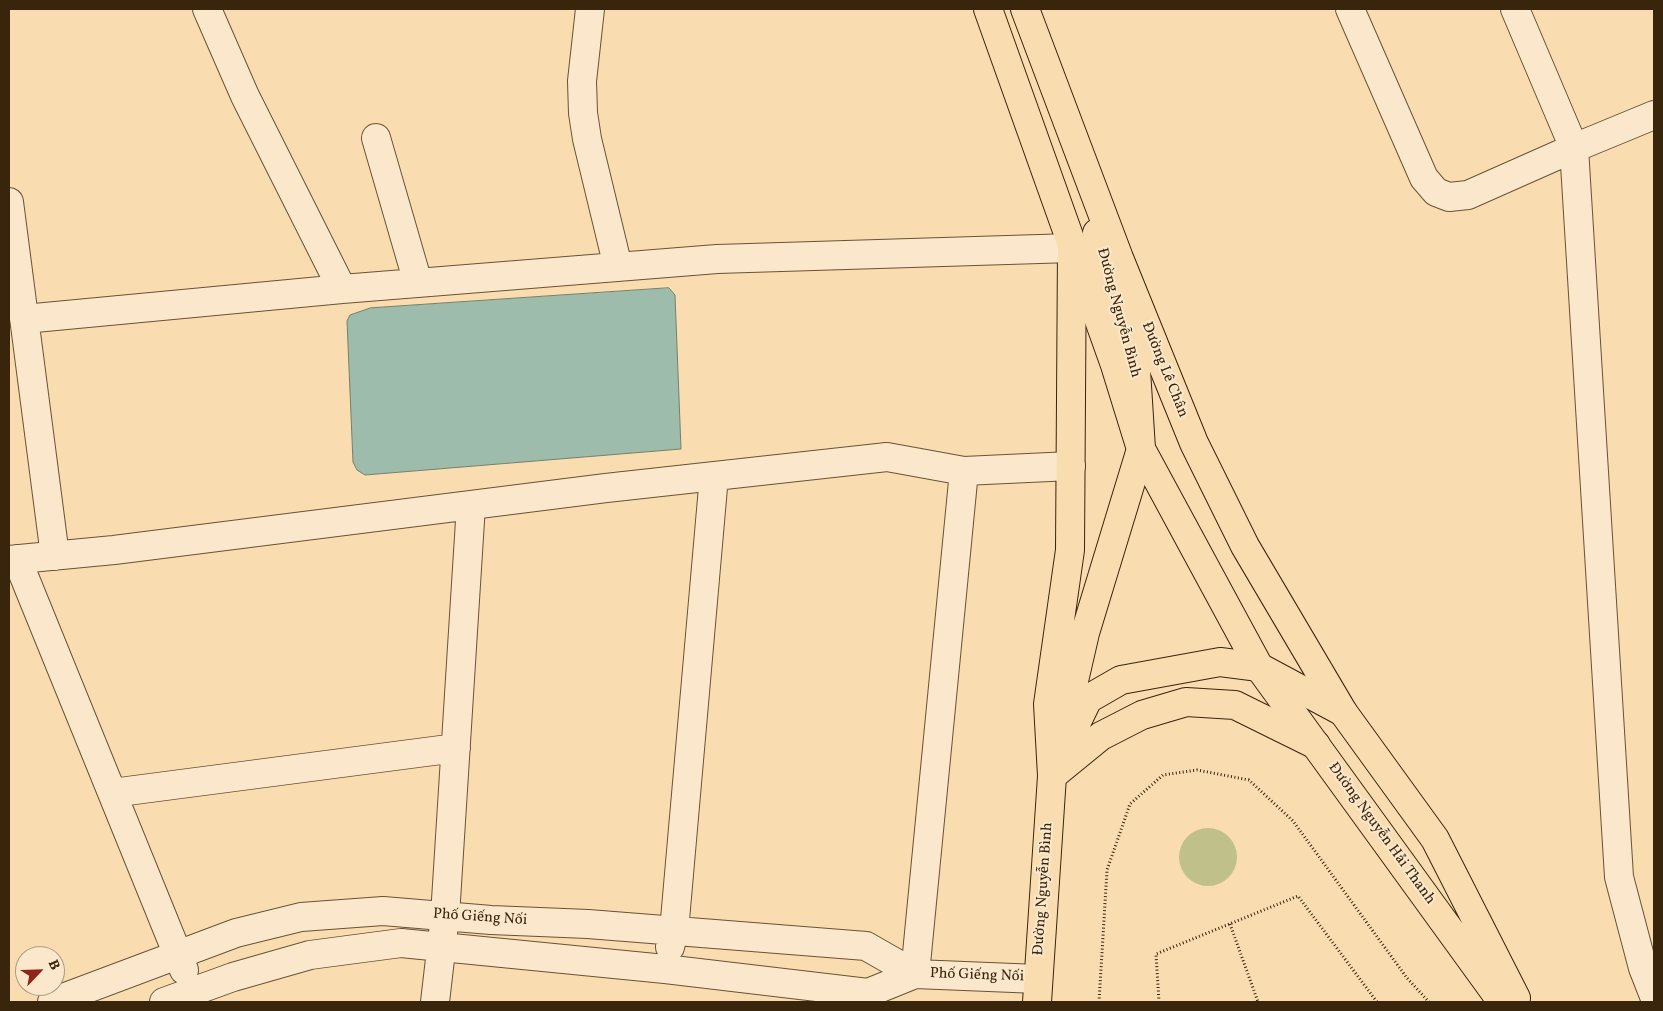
<!DOCTYPE html>
<meta charset="utf-8">
<style>
body{margin:0}
#map{position:relative;width:1663px;height:1011px;overflow:hidden;background:#f9dcb0;font-family:Vollkorn,serif}
canvas{display:block}
.frame{position:absolute;inset:0;border:10px solid #38250b;pointer-events:none}
.north{position:absolute;left:15px;top:946px;width:50px;height:50px;box-sizing:border-box;background:#fbe8cc;border:1px solid #ad9a7f;border-radius:50%;rotate:66deg;font-size:14px;font-weight:700;line-height:20px;text-align:center;color:#38250b}
.north::after{content:'';display:block;margin:auto;width:18px;height:22px;background:#8f2418;clip-path:polygon(50% 0,100% 100%,50% 72%,0 100%)}
</style>
<div id="map">
<canvas width="1663" height="1011"></canvas>
<div class="frame"></div>
<div class="north">B</div>
</div>
<script>
const g = document.querySelector('canvas').getContext('2d');
g.lineJoin = 'round';
function paint(path, color) { g.fillStyle = color; g.fill(path, 'evenodd'); }
function strokePath(path, color, width, dash) { g.strokeStyle = color; g.lineWidth = width; g.lineCap = dash ? 'butt' : 'round'; g.setLineDash(dash || []); g.stroke(path); }
function label(font, color, halo, rows, align = 'center') {
  g.font = font + ' Vollkorn,serif'; g.lineWidth = 4; g.setLineDash([]); g.textBaseline = 'middle'; g.strokeStyle = halo; g.fillStyle = color; for (const [text, x, y, turn = 0] of rows) {
    g.save(); g.translate(x, y); g.rotate((+turn || 0) * Math.PI / 180); g.textAlign = isNaN(turn) ? turn : align; if (halo) g.strokeText(text, 0, 0); g.fillText(text, 0, 0); g.restore();
  }
}
paint(new Path2D(`
 M1179 857a29 29 0 1 1 58 0a29 29 0 1 1-58 0Z`), '#bfc08a');
const water = new Path2D(`
 M 669,288 L 675,295 L 681,449 L 365,475 L 357,470 L 353,462 L 347,321 L 350,315 L 370,308 Z`);
paint(water, '#9ebcab');
strokePath(water, '#75806b', 1);
const minor = new Path2D(`
 M 207,9 L 245,96 L 342,289
 M 590,9 L 582,81 L 583,113 L 587,139 L 618,267
 M 1350,9 L 1424,178 L 1436,192 L 1449,197 L 1468,195 L 1574,148 L 1654,115
 M 1515,9 L 1574,148 L 1619,877 L 1643,968 L 1654,996
 M 376,138 L 418,283
 M 9,202 L 55,556
 M 24,319 L 342,289 L 717,259 L 1072,248
 M 17,559 L 184,970
 M 9,560 L 114,550 L 606,488 L 887,457 L 964,471 L 1071,466
 M 112,793 L 456,748
 M 670,947 L 674,931 L 714,476
 M 915,974 L 964,471
 M 52,1002 L 236,933 L 301,917 L 383,911 L 491,920 L 588,924 L 866,946 L 915,974
 M 164,1002 L 233,977 L 310,955 L 401,943 L 665,969 L 868,993 L 915,974 L 1038,979
 M 435,1002 L 445,916 L 471,505`);
const major = new Path2D(`
 M 1073,730 L 1088,699 L 1121,680 L 1220,662 L 1259,667 L 1343,712
 M 1052,776 L 1085,633 L 1141,449 L 1136,370 L 1115,290 L 1097,233
 M 1052,776 L 1101,736 L 1142,715 L 1186,702 L 1235,705 L 1316,745
 M 1037,1002 L 1052,776 L 1048,704 L 1070,550 L 1072,248`);
const highway = new Path2D(`
 M 988,9 L 1115,365 L 1141,449 L 1259,667 L 1502,1002
 M 1025,9 L 1119,258 L 1194,443 L 1245,546 L 1343,712 L 1435,839 L 1516,998`);
strokePath(minor, '#685334', 30);
strokePath(major, '#38250b', 30);
strokePath(highway, '#38250b', 30);
strokePath(new Path2D(`
 M 1230,924 L 1258,1002
 M 1099,1002 L 1107,870 L 1130,804 L 1163,775 L 1197,770 L 1249,780 L 1293,821 L 1407,978 L 1429,1002
 M 1159,1002 L 1156,954 L 1298,896 L 1377,1002`), '#38250b', 3, [1, 2.5]);
strokePath(minor, '#fbe8cc', 28);
strokePath(major, '#f9dcb0', 28);
strokePath(highway, '#f9dcb0', 28);
label('15px', '#38250b', '#fbe8cc', [
 ["Đường Nguyễn Bình",1118,313,75],
 ["Đường Lê Chân",1164,370,68],
 ["Đường Nguyễn Hải Thanh",1381,834,54],
 ["Đường Nguyễn Bình",1044,889,-86],
 ["Phố Giếng Nối",480,918,4],
 ["Phố Giếng Nối",977,976,2]
]);
</script>
